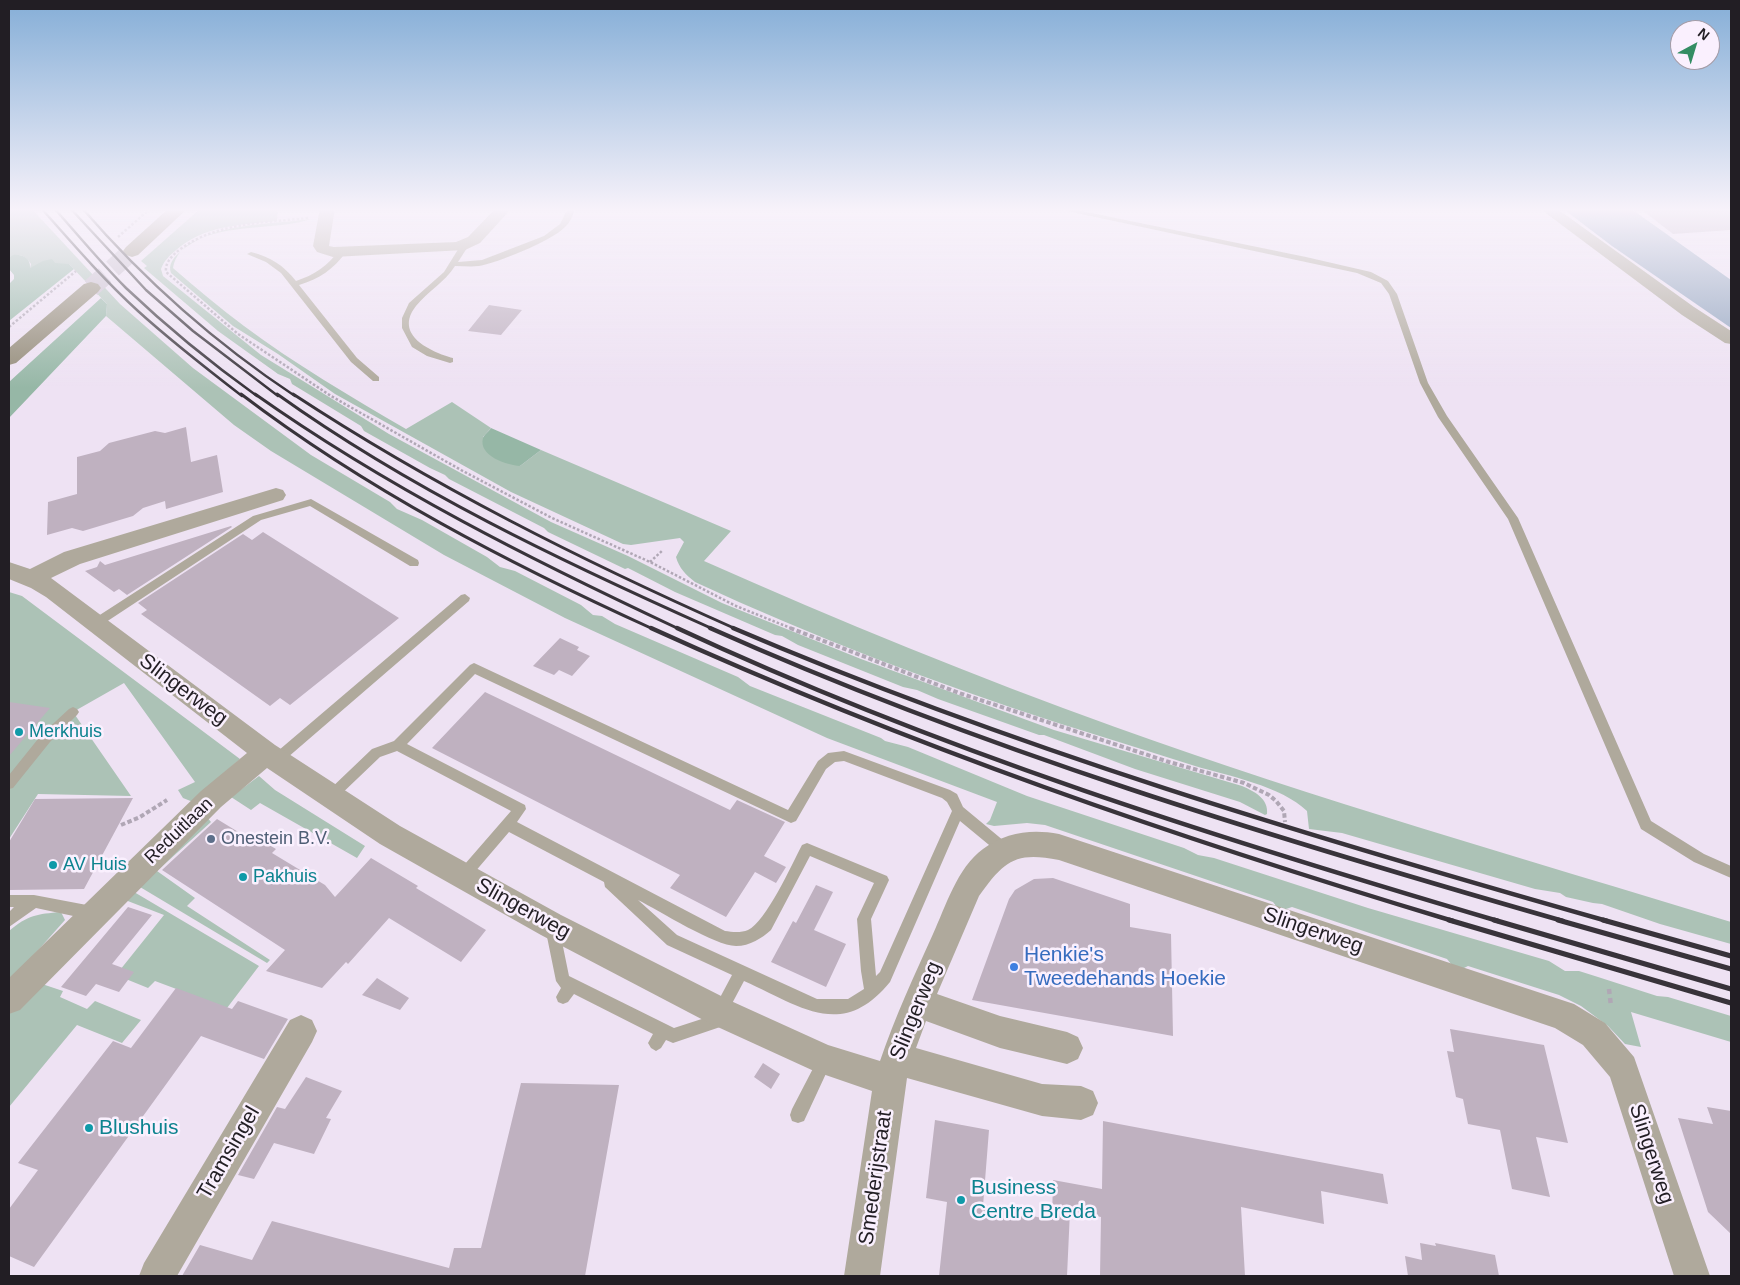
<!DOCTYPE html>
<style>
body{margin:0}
#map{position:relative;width:1740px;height:1285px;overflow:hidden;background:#eee2f3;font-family:Helvetica,sans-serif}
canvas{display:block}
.frame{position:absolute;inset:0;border:10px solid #221e24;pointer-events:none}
.north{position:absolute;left:1670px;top:20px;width:50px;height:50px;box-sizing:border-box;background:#faf0fe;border:1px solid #a49ca7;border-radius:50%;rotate:39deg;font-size:14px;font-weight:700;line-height:20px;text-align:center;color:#221e24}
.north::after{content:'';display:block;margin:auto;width:18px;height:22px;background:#338d63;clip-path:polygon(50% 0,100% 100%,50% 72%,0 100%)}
</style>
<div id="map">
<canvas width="1740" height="1285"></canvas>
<div class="frame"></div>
<div class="north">N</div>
</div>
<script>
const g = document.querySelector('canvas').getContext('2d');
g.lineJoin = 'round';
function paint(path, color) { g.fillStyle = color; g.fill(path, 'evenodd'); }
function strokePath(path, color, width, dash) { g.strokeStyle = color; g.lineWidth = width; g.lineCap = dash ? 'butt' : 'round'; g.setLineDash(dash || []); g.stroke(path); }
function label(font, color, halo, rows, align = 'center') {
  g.font = font + ' Helvetica,sans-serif'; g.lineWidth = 5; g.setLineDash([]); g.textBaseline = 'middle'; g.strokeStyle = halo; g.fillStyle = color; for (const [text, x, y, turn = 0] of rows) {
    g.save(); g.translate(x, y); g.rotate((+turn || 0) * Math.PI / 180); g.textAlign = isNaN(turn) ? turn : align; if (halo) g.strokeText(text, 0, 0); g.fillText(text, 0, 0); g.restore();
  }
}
paint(new Path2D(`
 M 9,208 L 31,208 L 120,304 L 193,368 L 311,455 L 390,502 L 397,509 L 422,520 L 487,557 L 500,567 L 515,571 L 581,605 L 593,615 L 602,616 L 615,624 L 738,677 L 750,686 L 881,738 L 885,741 L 908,747 L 1027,796 L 1184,848 L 1198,855 L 1214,858 L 1368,908 L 1549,961 L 1565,971 L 1579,971 L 1598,977 L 1657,996 L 1668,997 L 1731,1016 L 1731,1042 L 1631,1012 L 1641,1047 L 1625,1044 L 1608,1026 L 1581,1006 L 1559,995 L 1468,966 L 1460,970 L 1455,969 L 1447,959 L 1292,907 L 1280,911 L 1273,902 L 1045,825 L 1027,823 L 994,826 L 986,824 L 990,820 L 997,802 L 827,738 L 565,618 L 444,555 L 271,451 L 234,425 L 106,316 L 107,304 L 69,264 L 30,268 L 31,264 C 25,255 19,253 9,257 Z
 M 201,208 L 278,208 L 277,221 C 240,225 204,225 175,251 C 169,256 164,261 161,269 L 163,276 L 261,355 L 389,434 L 551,522 L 628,556 L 722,603 L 861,659 L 1054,730 L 1242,786 C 1254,791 1269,799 1267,814 L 1265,815 L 1240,802 L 1135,769 L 1044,735 L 1039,735 L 938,699 L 917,690 L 903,687 L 798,645 L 782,636 L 775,635 L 675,592 L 628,568 L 625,569 L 548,532 L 544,528 L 449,479 L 445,475 L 430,468 L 364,431 L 361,426 L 292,384 L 290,379 L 278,374 L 218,331 L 144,268 L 147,266 L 141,261 Z
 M 310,219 C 278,233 183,218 173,268 C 196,288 220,308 244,326 C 295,364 351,397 406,429 L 452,402 L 491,428 L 483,437 L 520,466 L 541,450 L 731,531 L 704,561 C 839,621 976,677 1115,727 C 1318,800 1525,859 1731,922 L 1731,944 L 1660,924 L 1602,904 L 1593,903 L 1566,897 L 1560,893 L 1535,889 L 1342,833 L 1309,829 L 1307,811 C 1281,786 1229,776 1195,766 C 1150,752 1104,737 1058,723 C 935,683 813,637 695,582 C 686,575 679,568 676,557 L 684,542 L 680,538 L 631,545 L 623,544 L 511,492 L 335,394 L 278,354 L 233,326 L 171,273 C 168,265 173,258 179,253 C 212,222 268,225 310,219 Z
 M 9,592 L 22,596 L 240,759 L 193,802 L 183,798 L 178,790 L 195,782 L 124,683 L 73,712 L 131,796 L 38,794 L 9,839 Z
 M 259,776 L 275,790 L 365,846 L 357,858 L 260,803 L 251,810 L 231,797 Z
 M 206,816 L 211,822 L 157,871 L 195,898 L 187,906 L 270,960 L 267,963 L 135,884 Z
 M 129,889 L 259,966 L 227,1008 L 155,981 L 148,988 L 116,975 L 164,915 L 120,898 Z
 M 61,912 L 65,920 L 9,983 L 9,931 C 28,915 37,914 61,912 Z
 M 36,982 L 63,991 L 60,997 L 87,1009 L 95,1001 L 141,1020 L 122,1043 L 77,1025 L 9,1107 L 9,1009 Z`), '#acc2b6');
paint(new Path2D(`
 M 13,255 C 22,254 31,258 30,268 L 43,261 L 52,259 L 55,263 L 69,264 L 74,269 L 9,321 L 9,284 L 14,279 L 14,275 L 9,269 L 9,257 Z
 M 101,298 L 107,304 L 106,316 L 9,418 L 9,382 Z
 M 491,428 L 541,450 L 520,466 C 507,465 478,456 483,438 C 484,435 489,431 491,428 Z`), '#96b7a6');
paint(new Path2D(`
 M 1562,208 L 1630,208 L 1731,280 L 1731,328 L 1612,246 Z`), '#91a4be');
paint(new Path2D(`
 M 1639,208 L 1731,208 L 1731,230 L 1673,234 Z
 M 489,305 L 522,310 L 501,335 L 468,331 Z
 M 186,427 L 191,462 L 217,455 L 223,492 L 166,509 L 165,501 L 143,508 L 133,516 L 83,531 L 72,528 L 47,535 L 48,502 L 77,494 L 77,457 L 100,451 L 109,443 L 155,431 L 165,433 Z
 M 231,526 L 232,527 L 127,595 L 119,589 L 114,592 L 85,571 L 97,567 L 100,561 L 105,565 Z
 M 263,532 L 399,618 L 290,705 L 280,698 L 270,706 L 141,614 L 147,610 L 138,603 L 243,534 L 252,540 Z
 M 560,638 L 579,647 L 577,650 L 590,656 L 572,676 L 559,670 L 554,675 L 533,666 Z
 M 485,692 L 730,810 L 737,800 L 785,822 L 764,856 L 786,867 L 776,883 L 755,872 L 726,917 L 670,888 L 680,875 L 432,748 Z
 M 9,702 L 50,708 L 9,756 Z
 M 133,798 L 84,889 L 9,890 L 9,842 L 35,799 Z
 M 217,819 L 253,841 L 257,838 L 276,849 L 272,853 L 325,885 L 335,897 L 371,858 L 418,886 L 416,888 L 486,930 L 461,962 L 389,918 L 348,964 L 346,962 L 322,988 L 266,971 L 285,950 L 162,870 Z
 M 1053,878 L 1130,904 L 1130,927 L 1171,934 L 1173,1036 L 972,1000 L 1009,899 L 1015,890 L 1034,879 Z
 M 816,885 L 833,892 L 814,930 L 846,944 L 826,987 L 771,962 L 793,921 L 796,923 Z
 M 128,907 L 152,915 L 112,964 L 134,972 L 119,992 L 96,984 L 86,996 L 61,987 Z
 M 377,978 L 409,998 L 400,1010 L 362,995 Z
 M 176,988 L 232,1009 L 238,1001 L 288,1019 L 264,1059 L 201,1036 L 34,1267 L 9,1256 L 9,1209 L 38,1170 L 18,1163 L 113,1041 L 131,1048 Z
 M 1450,1029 L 1544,1045 L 1568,1143 L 1536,1137 L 1550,1197 L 1512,1189 L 1500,1130 L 1468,1124 L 1463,1099 L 1456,1097 L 1447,1051 L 1454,1052 Z
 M 763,1063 L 780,1074 L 771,1089 L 754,1077 Z
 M 306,1077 L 342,1091 L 326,1118 L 331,1119 L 314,1154 L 274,1143 L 254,1179 L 238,1175 L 277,1107 L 285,1109 Z
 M 521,1083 L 619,1085 L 585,1276 L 182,1276 L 200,1245 L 252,1260 L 272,1221 L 449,1268 L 454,1248 L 481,1248 Z
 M 1707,1107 L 1731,1111 L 1731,1234 L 1708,1212 L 1678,1118 L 1713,1124 Z
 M 935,1120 L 989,1130 L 983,1206 L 1052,1220 L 1053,1180 L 1102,1189 L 1103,1121 L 1383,1174 L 1388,1204 L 1321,1191 L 1324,1224 L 1241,1207 L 1245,1276 L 1100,1276 L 1101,1217 L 1070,1211 L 1067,1276 L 939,1276 L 947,1202 L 926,1198 Z
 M 1420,1243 L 1436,1246 L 1435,1243 L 1495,1255 L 1499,1276 L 1408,1276 L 1405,1256 L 1422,1260 Z`), '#bfb1c0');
strokePath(new Path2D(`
 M 91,288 L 132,251`), '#c5bbca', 19, [19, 10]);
strokePath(new Path2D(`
 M 308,218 C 264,223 217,222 179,250 C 172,256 165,262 166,272 L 238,334 L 331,396 L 461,470 L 552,518 L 650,562 L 736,606 L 793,629
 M 118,237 L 151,208
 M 9,327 L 76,271
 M 650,562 L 663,550`), '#b0a7b5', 2.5, [2.5, 2]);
strokePath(new Path2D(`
 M 790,628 L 959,693 L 1169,762 L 1244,783 L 1269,795 L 1276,801 L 1284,811 L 1285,822
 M 121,825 L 140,817 L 167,800`), '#b0a7b5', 4, [4.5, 2.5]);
strokePath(new Path2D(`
 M 1609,989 L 1611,1006`), '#b0a7b5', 4.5, [5, 4]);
paint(new Path2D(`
 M 568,208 L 575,208 C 573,216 570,223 564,228 C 551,241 497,263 479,266 C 471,267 463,266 455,266 C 445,282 428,291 416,306 C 393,335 431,352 453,358 L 453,362 L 450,363 L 427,356 L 412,347 L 402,328 L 402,318 L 409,303 L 444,272 L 462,243 L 469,245 L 458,262 L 482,260 L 544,236 L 560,224 Z
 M 1053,208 L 1067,208 L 1306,257 L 1371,272 L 1388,281 L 1397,294 L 1428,383 L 1447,416 L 1518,518 L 1651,821 L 1704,854 L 1731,866 L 1731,878 L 1694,862 L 1641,829 L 1508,519 L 1438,417 L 1420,383 L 1389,294 L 1381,283 L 1357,273 Z
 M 339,250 L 346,252 C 334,269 319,279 299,285 L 357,358 L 379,377 L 379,381 L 373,381 L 351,362 L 281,273 L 266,262 L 247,254 L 251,252 C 271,257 283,265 296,281 C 314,275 328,266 339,250 Z
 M 311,499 L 418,560 L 419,563 L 418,566 L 410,566 L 310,506 L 261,520 L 100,626 L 92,626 L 90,623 L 92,620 L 253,516 Z
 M 465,594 L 470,598 L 469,601 L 280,764 L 276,765 L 272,764 L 270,760 L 272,756 L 461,595 Z
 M 474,663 L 788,810 L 818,761 L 828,753 L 844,751 L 950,790 L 957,794 L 963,807 L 1010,846 L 1012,850 L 1010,854 L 1005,856 L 1000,854 L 960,821 L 890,982 C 842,1041 800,1006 744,981 L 727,1013 L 731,1019 L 729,1024 L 673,1043 L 666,1040 L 661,1048 L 656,1051 L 651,1048 L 648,1043 L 653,1034 L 574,994 L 568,1002 L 563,1004 L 558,1002 L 556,997 L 561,988 L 556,981 L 545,927 L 547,922 L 552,920 L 557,922 L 559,927 L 569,976 L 674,1028 L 714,1015 L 713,1012 L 715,1007 L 732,975 L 667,945 L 605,887 L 604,882 L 509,832 L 468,880 L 463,882 L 458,880 L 456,876 L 458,872 L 511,811 L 397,751 L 380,757 L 335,800 L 331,802 L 327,800 L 325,796 L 327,792 L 372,749 L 394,741 L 470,665 ZM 475,674 L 791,823 L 796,821 L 826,769 L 835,762 L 844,761 L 942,798 L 947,802 L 952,811 L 880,972 L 876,976 L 871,919 L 889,880 L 887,876 L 807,843 L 802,845 C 792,864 766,922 748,930 C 741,933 732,932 725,931 L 517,822 L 526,809 L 525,805 L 407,744 ZM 810,856 L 874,883 L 857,919 L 861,971 L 864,989 L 848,999 L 817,999 L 677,935 L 638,900 C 660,911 715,946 736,946 C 750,946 762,938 771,930 Z
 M 73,707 L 77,709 L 79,712 L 77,715 L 50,742 L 13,788 L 9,789 L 9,775 L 42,734 L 69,709 Z
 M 9,895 L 34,895 L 92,906 L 97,908 L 99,913 L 97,918 L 92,920 L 36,908 L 9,927 L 9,912 L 14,907 L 9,907 Z
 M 825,1052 L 830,1055 L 833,1060 L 830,1065 L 804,1121 L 798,1123 L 792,1121 L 790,1115 L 792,1109 L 820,1055 Z`), '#afa99c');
paint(new Path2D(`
 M 320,208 L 335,208 L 329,246 L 334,247 L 456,242 L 468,237 L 496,208 L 512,208 L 480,243 L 465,250 L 333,257 L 317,252 L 313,246 Z
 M 1539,208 L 1556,208 L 1694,307 L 1731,331 L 1731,344 L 1725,343 L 1682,315 Z
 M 276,488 L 283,490 L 286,495 L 283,500 L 80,564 L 51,578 L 275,745 L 400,826 L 561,915 L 731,1001 L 828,1045 L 880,1061 C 895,1017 914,976 933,934 C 946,906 957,868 983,849 C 1006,832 1032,829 1059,834 L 1574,1004 L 1605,1023 L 1634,1057 L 1710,1276 L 1674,1276 L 1610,1077 L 1583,1045 L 1555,1028 L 1059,860 C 1015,851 1004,861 979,896 L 937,994 L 1000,1016 L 1067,1032 L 1078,1037 L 1083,1048 L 1078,1059 L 1067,1064 L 1000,1048 L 926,1021 L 916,1048 L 1042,1084 L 1081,1086 L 1093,1091 L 1098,1103 L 1093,1115 L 1081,1120 L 1042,1116 L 907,1078 L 880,1276 L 844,1276 L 872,1091 L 814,1071 L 709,1023 L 541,935 L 380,844 L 267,768 L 221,807 L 20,1010 L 9,1014 L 9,978 L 201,791 L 247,753 L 46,597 L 31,588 L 9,579 L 9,562 L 30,569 L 64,552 Z
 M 301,1015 L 312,1020 L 317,1031 L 312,1042 L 177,1276 L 139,1276 L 144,1263 L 290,1020 Z`), '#afa99c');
paint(new Path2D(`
 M 169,208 L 188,208 L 138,255 L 132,257 L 126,255 L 123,251 L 126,247 Z
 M 91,282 L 98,284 L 101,288 L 98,292 L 16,363 L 9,365 L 9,348 L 84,284 Z`), '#938b78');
strokePath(new Path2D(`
 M 41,208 C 72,243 103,279 138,311 C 171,341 207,369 242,396
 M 54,208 C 78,235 101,263 126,288 C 167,327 211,363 257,396
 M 70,208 L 146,290 L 193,331 L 278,396
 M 82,208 C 145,281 215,343 295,396`), '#38333a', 2.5);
strokePath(new Path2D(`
 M 241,394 C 367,490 510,564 653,629
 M 255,394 C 388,488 532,560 679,629
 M 277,394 C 411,490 563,562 713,629
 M 293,394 C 433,486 583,561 736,629`), '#38333a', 3);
strokePath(new Path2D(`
 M 651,628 C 910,746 1180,839 1453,921
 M 677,628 C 940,751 1220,839 1498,921
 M 710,628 C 985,751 1274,838 1563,921
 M 733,628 C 1016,749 1311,837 1607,921`), '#38333a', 4.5);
strokePath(new Path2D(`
 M 1449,920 L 1731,1003
 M 1494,920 L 1731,989
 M 1558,920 L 1731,969
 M 1603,920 L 1731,956`), '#38333a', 5);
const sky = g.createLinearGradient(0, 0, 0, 388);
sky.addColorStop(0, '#85aed7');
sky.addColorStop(0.54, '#f7f2fa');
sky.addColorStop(1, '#f7f2fa00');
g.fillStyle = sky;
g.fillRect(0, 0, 1740, 388);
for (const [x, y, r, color] of [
 [19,732,5,"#0f9aa8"],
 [211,839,5,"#5c6f8a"],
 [53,865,5,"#0f9aa8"],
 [243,877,5,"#0f9aa8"],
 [1014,967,5,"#3f7fe0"],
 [89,1128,5,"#0f9aa8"],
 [961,1200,5,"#0f9aa8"]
]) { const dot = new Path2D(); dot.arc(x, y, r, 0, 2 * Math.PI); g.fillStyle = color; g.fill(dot); strokePath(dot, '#faf0fe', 2); }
label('18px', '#0d838f', '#faf0fe', [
 ["Merkhuis",29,732],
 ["AV Huis",63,865],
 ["Pakhuis",253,877]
], 'left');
label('18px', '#221e24', '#faf0fe', [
 ["Reduitlaan",179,831,-44]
]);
label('18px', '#4e5e75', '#faf0fe', [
 ["Onestein B.V.",221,839]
], 'left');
label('21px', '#221e24', '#faf0fe', [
 ["Slingerweg",183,690,37],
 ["Slingerweg",523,909,29],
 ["Slingerweg",1313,931,19],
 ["Slingerweg",916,1011,-68],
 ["Tramsingel",229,1153,-60],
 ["Slingerweg",1651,1154,72],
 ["Smederijstraat",876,1178,-82]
]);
label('21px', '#366cbe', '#faf0fe', [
 ["Henkie's",1024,955],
 ["Tweedehands Hoekie",1024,979]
], 'left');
label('21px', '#0d838f', '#faf0fe', [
 ["Blushuis",99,1128],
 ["Business",971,1188],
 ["Centre Breda",971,1212]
], 'left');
</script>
